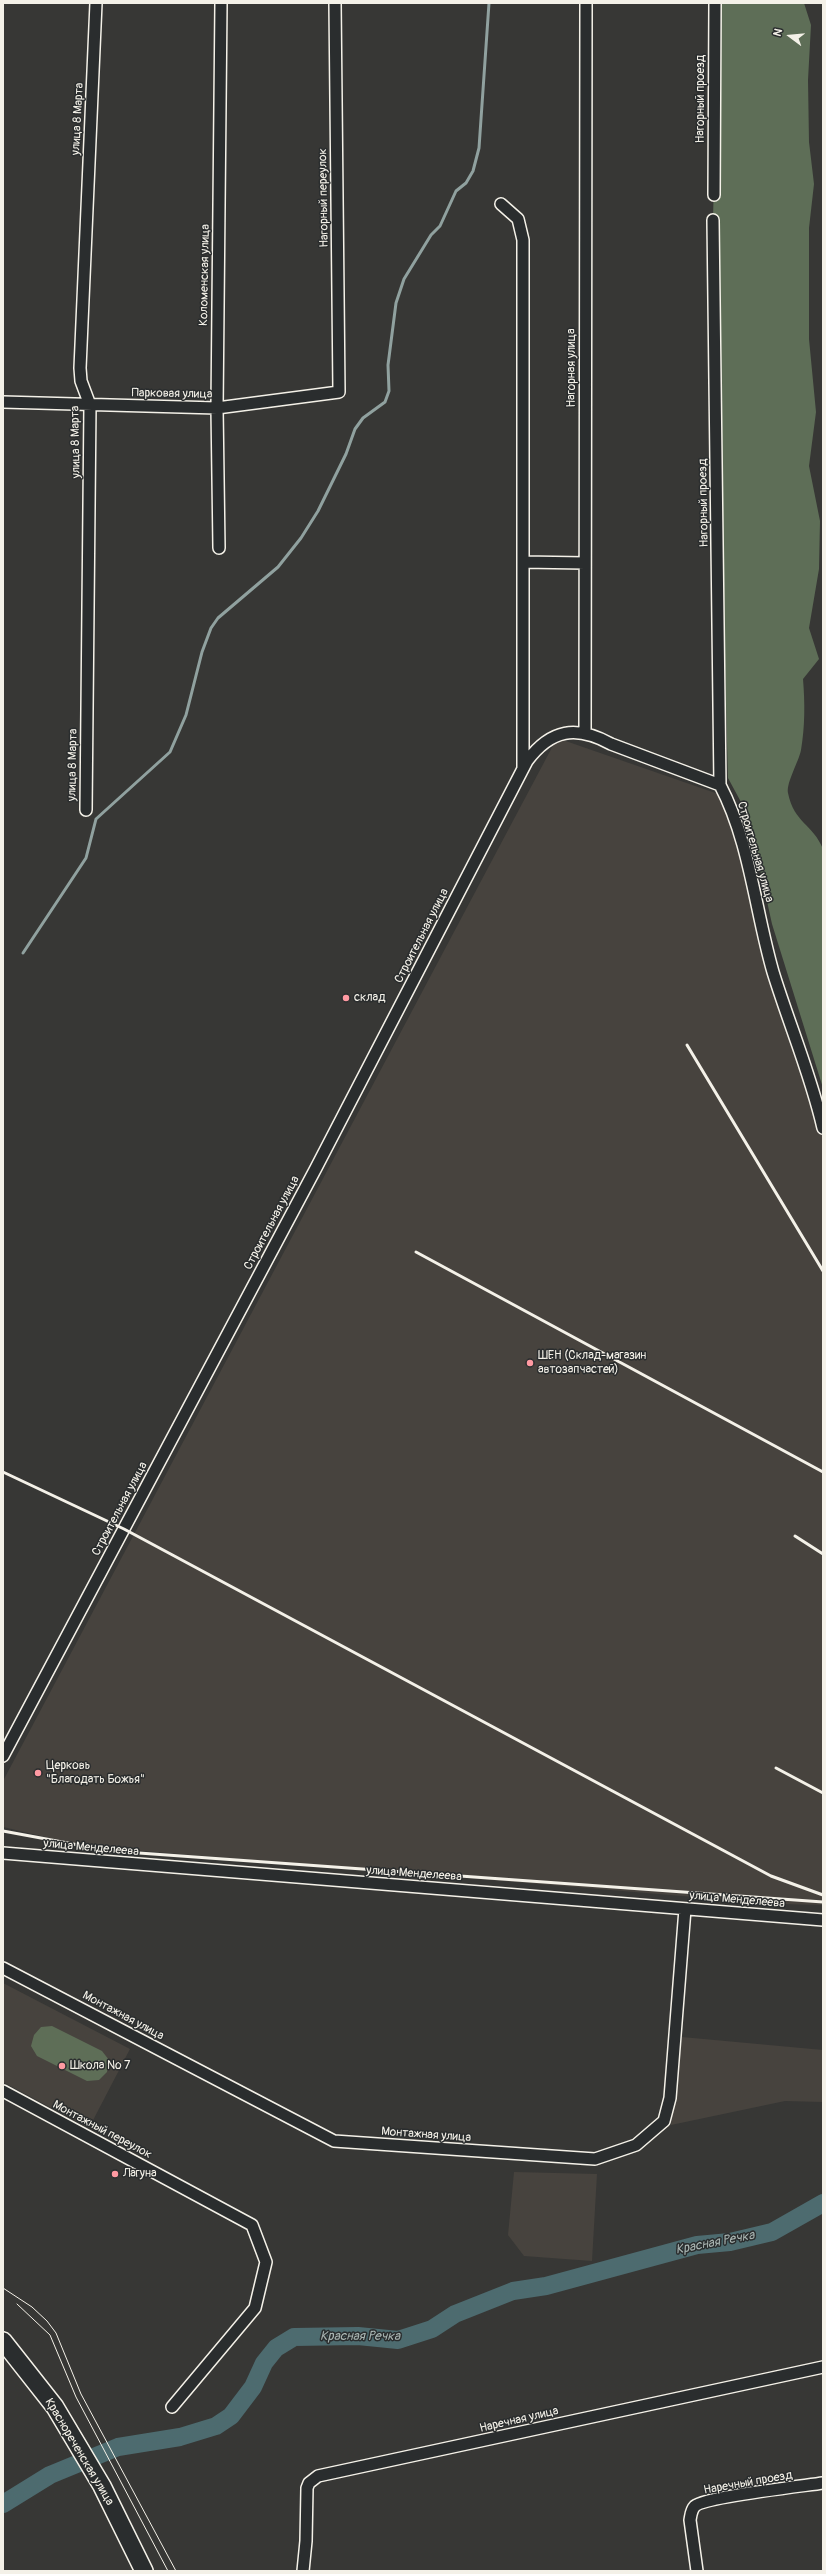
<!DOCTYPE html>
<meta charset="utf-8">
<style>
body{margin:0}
#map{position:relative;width:826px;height:2574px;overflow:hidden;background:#373735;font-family:Pangolin,sans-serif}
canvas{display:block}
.frame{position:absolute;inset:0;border:4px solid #f4f1e8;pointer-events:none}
.north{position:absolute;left:770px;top:16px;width:40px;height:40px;-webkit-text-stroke:3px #2a2d2e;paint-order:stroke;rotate:286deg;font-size:11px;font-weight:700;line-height:16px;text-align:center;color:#f4f1e8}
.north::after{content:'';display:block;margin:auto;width:14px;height:18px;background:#f4f1e8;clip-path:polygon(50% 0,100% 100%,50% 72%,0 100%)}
</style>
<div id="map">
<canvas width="826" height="2574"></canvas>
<div class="frame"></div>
<div class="north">N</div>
</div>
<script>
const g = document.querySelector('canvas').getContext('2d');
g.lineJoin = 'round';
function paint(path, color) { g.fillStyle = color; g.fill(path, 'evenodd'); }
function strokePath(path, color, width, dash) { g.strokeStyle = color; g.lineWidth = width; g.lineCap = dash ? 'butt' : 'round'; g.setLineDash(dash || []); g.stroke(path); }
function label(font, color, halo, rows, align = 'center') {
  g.font = font + ' Pangolin,sans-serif'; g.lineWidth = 3; g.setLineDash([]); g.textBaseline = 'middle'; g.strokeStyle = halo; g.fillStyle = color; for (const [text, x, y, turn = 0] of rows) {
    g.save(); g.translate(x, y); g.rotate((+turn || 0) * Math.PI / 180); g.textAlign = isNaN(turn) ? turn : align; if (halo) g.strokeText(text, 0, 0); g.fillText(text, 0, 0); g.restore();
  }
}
paint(new Path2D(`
 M 557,738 L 727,797 L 803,1081 L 823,1128 L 823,1905 L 778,1904 L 84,1846 L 3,1827 L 3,1781 Z
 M 3,1983 L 130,2049 L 89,2128 L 3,2082 Z
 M 682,2037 L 823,2050 L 823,2102 L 785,2101 L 671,2125 Z
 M 514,2172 L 597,2174 L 592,2261 L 524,2256 L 508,2235 Z`), '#47433e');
paint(new Path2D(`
 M 718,3 L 804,3 L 811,25 L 808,80 L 809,142 L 814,184 L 809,228 L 809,339 L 816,412 L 809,466 L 820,521 L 819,569 L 809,628 L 819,659 L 803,679 C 805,703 805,727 801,750 C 799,761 786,783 788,793 C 794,823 813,824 823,849 L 823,1088 L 772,924 L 748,815 L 728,778 L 713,220 Z
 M 52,2026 L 102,2051 L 109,2060 L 107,2072 L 99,2080 L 87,2081 L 37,2056 L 31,2046 L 34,2035 L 41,2027 Z`), '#5e6e57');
strokePath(new Path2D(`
 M 23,953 L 86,858 L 96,819 L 170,752 L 186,715 L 202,652 L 211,628 L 218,618 L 278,567 L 301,538 L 318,511 L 346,454 L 355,429 L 363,418 L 385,402 L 389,391 L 388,365 L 396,303 L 404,279 L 431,235 L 440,226 L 456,191 L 466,183 L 473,171 L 479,148 L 489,3`), '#90a19f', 3);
strokePath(new Path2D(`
 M 3,2504 L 50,2475 L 118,2447 L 180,2437 L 216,2426 L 231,2416 L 253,2387 L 264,2363 L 276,2348 L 294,2337 L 358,2336 L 398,2340 L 432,2329 L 455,2314 L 513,2291 L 546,2286 L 697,2245 L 730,2242 L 772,2232 L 823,2203`), '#4d6b6f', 18);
const street = new Path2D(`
 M 714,195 L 715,3
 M 501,204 L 518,219 L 523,240 L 523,767
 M 713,220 L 720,785
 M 3,402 L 217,408 L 339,392 L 335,3
 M 219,548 L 217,408 L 221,3
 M 523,562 L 585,563
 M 585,733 L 586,3
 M 86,810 L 90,405 L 81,381 L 80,368 L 96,3
 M 3,1756 L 316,1168 L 527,761 C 551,729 576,725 611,744 L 720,785 C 750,842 755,910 773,972 C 789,1024 811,1075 823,1128
 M 3,1853 L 823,1920
 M 3,1968 L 334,2141 L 595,2159 L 636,2145 L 664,2121 L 670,2098 L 685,1909
 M 3,2091 L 252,2225 L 266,2262 L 255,2308 L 172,2407
 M 303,2571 L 306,2541 L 307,2488 L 309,2483 L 318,2476 L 823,2367
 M 697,2571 L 690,2520 C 691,2515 691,2510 695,2506 C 705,2497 803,2486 823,2483`);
const primary = new Path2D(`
 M 3,2341 L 55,2407 L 102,2486 L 144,2571`);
strokePath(street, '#f4f1e8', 14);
strokePath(primary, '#f4f1e8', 20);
strokePath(street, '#2a2d2e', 11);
strokePath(primary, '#2a2d2e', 17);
strokePath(new Path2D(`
 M 3,2288 L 32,2307 L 47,2321 L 56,2333 L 81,2394 L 176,2571
 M 17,2304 L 50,2335 L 76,2397 L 168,2571`), '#f4f1e8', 1);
strokePath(new Path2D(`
 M 687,1045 L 823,1271
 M 416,1252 L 823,1472
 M 3,1472 L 124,1529 L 771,1876 L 823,1895
 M 795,1536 L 823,1554
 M 776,1768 L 823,1793
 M 3,1831 L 111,1851 L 823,1902`), '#f4f1e8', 3);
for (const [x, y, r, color] of [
 [346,998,4,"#ff9aa2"],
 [530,1363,4,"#ff9aa2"],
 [38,1773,4,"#ff9aa2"],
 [62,2066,4,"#ff9aa2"],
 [115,2174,4,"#ff9aa2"]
]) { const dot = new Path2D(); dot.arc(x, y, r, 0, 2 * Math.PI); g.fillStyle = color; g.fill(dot); strokePath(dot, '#2a2d2e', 1.5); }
label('12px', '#f4f1e8', '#2a2d2e', [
 ["Нагорный проезд",701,99,-90],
 ["улица 8 Марта",78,119,-87],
 ["Нагорный переулок",324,198,-91],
 ["Коломенская улица",205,275,-89],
 ["Нагорная улица",572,368,-90],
 ["Парковая улица",172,394,1],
 ["улица 8 Марта",76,442,-91],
 ["Нагорный проезд",704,503,-91],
 ["улица 8 Марта",73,765,-89],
 ["Строительная улица",755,852,74],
 ["Строительная улица",422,936,-63],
 ["Строительная улица",272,1223,-62],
 ["Строительная улица",120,1509,-62],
 ["улица Менделеева",91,1848,5],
 ["улица Менделеева",414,1874,4],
 ["улица Менделеева",737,1900,5],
 ["Монтажная улица",123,2016,28],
 ["Монтажный переулок",102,2130,28],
 ["Монтажная улица",426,2135,4],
 ["Наречная улица",519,2420,-13],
 ["Краснореченская улица",79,2452,59],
 ["Наречный проезд",748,2483,-10]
]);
label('12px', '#f4f1e8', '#2a2d2e', [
 ["склад",354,998],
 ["ШЕН (Склад-магазин",538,1356],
 ["автозапчастей)",538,1370],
 ["Церковь",46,1766],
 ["\"Благодать Божья\"",46,1780],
 ["Школа № 7",70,2066],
 ["Лагуна",123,2174]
], 'left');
label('italic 13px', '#a9b5b2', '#2a2d2e', [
 ["Красная Речка",715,2243,-11],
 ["Красная Речка",360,2337]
]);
</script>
